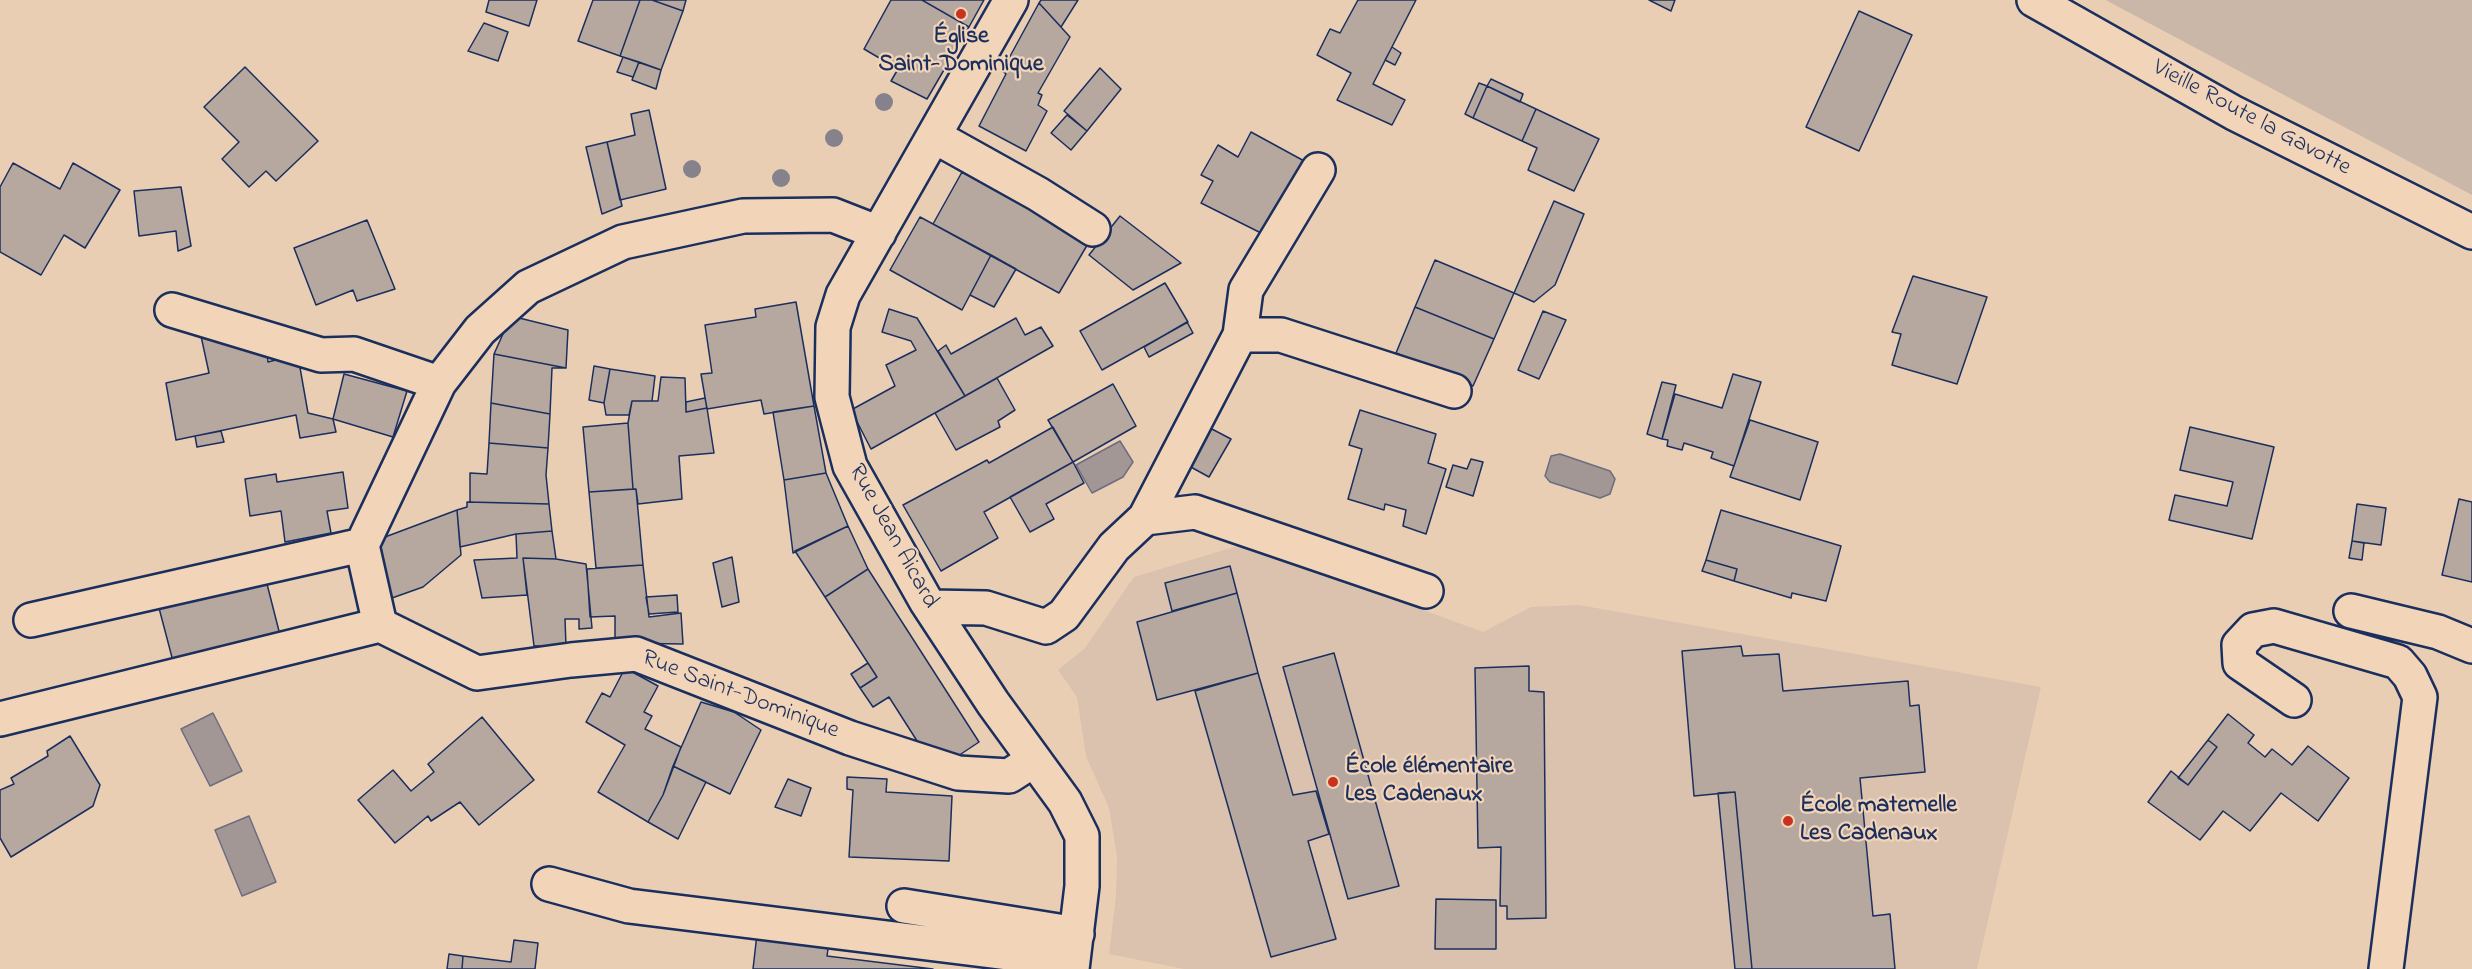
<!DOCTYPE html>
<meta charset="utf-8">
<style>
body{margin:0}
canvas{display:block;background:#e9ceb4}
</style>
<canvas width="2472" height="969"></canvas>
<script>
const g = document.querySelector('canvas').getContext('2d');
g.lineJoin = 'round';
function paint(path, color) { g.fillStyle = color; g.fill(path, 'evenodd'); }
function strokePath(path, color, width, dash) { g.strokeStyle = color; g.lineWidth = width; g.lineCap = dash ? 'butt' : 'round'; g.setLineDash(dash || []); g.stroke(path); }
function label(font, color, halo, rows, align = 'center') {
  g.font = font + ' "Indie Flower",sans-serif'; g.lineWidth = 4.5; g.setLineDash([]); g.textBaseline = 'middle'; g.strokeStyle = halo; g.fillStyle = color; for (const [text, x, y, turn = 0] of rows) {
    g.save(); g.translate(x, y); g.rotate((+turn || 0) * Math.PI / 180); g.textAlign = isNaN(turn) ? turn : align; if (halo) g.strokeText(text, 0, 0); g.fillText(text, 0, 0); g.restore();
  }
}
paint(new Path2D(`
 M 1244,544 L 1483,632 L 1531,607 L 1579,605 L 2041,687 L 1977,969 L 1184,969 L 1109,954 L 1116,896 L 1117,857 L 1109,808 L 1086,756 L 1077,697 L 1058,670 L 1085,648 L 1134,577 Z`), '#dac2ae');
paint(new Path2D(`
 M 2106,0 L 2472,0 L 2472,195 L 2113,4 Z`), '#cbb7a8');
const water = new Path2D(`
 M 1120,441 L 1133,462 L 1123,477 L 1092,493 L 1076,465 Z
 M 1560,454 L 1610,471 L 1615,479 L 1610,494 L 1600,498 L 1550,482 L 1545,476 L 1551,456 Z
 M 213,713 L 242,771 L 210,786 L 181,729 Z
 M 249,816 L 276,882 L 242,896 L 215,830 Z`);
paint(water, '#a39796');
strokePath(water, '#6d6d80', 1.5);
const building = new Path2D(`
 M 489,0 L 537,0 L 529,26 L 486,12 Z
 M 593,0 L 640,0 L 620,56 L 578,41 Z
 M 640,0 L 652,0 L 683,11 L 661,70 L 620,56 Z
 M 652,0 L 686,0 L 683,11 Z
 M 891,0 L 922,0 L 969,27 L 927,99 L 891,81 L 898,69 L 864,49 Z
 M 922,0 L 984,0 L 969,27 Z
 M 1041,0 L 1078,0 L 1061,27 L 1039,3 Z
 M 1358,0 L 1416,0 L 1373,84 L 1405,100 L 1392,125 L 1337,100 L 1351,73 L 1317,55 L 1330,29 L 1340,33 Z
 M 1649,0 L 1675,0 L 1671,11 Z
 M 1039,3 L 1070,37 L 1038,93 L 1042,95 L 1038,105 L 1047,111 L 1026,151 L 979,126 L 1006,74 L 1002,71 Z
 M 1859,11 L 1912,35 L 1859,151 L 1806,127 Z
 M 484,23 L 508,32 L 498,61 L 468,51 Z
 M 1392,47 L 1401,53 L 1395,65 L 1385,60 Z
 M 623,57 L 639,62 L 633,77 L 617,72 Z
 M 639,62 L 661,70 L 656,89 L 632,80 Z
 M 245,67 L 318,141 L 276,181 L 266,171 L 249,187 L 222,159 L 239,142 L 204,107 Z
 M 1100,68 L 1121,89 L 1087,131 L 1064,111 Z
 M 1491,79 L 1523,94 L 1520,102 L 1487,86 Z
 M 1479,83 L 1487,86 L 1473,118 L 1465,114 Z
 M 1487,86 L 1536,109 L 1522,141 L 1473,118 Z
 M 1536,109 L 1599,139 L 1574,191 L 1528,170 L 1537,148 L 1522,141 Z
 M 649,110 L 666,189 L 620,200 L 607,142 L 635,135 L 631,114 Z
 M 1067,115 L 1087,131 L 1071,150 L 1051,133 Z
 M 1251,132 L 1306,162 L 1265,235 L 1201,203 L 1213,181 L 1201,175 L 1218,145 L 1238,157 Z
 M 607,142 L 622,206 L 602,214 L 586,147 Z
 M 13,163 L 60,189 L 73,163 L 120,190 L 85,248 L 64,235 L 41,275 L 0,252 L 0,187 Z
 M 962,172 L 1089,242 L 1059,293 L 933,224 Z
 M 181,187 L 191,246 L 178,251 L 176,231 L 139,236 L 134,191 Z
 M 1554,201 L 1584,214 L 1555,285 L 1534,302 L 1514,293 Z
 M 1120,216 L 1181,263 L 1133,290 L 1089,255 Z
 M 920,217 L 991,255 L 962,310 L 890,270 Z
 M 367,220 L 395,289 L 357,301 L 353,290 L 316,305 L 294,248 Z
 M 991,255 L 1016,269 L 994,307 L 970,295 Z
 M 1435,260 L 1514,293 L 1494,339 L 1415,307 Z
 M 1913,276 L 1987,297 L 1957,384 L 1892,365 L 1901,334 L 1892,332 Z
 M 1165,283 L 1188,322 L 1102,370 L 1080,331 Z
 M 796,302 L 814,406 L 764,414 L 761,400 L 707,409 L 701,374 L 712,373 L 705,325 L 756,317 L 755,309 Z
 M 1415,307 L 1494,339 L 1473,386 L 1396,353 Z
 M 889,309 L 917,318 L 965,396 L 871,449 L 851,410 L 895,386 L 886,365 L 916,350 L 911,341 L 882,332 Z
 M 1543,311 L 1566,320 L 1539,379 L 1518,370 Z
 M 511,316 L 568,330 L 566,368 L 494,354 Z
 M 1016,318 L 1025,335 L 1041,327 L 1053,346 L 965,396 L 938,351 L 946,345 L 951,354 Z
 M 1187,322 L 1193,333 L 1149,357 L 1144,347 Z
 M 201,336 L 267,354 L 268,362 L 283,358 L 299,362 L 308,413 L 333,419 L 336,432 L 300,438 L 296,415 L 176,440 L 166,383 L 209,373 Z
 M 494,354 L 566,368 L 552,368 L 550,414 L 491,403 Z
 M 594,366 L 610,369 L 604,403 L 589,400 Z
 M 610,369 L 655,376 L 652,401 L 632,401 L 629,415 L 606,415 L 604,403 Z
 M 344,374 L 407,391 L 393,437 L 333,419 Z
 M 1733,374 L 1761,382 L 1734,466 L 1711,458 L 1713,452 L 1684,443 L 1682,450 L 1667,446 L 1668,440 L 1662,439 L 1675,394 L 1722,408 Z
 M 661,377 L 685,378 L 686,412 L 707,408 L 714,453 L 679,456 L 682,499 L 638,504 L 636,489 L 633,489 L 628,423 L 632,401 L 658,401 Z
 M 997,378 L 1015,410 L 998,421 L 1000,427 L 956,450 L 935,413 Z
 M 1662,382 L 1676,385 L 1662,439 L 1647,434 Z
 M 1113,384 L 1136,426 L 1073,462 L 1048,420 Z
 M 705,398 L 707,408 L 686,412 L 686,402 Z
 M 491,403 L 550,414 L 548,448 L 489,443 Z
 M 814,406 L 826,473 L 784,480 L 773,412 Z
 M 1360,410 L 1436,434 L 1428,463 L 1446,469 L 1426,534 L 1403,526 L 1406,510 L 1385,504 L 1384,510 L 1348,499 L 1362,449 L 1349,445 Z
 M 1750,420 L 1818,442 L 1800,500 L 1730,477 Z
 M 628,423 L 633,489 L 589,492 L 583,427 Z
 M 1053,427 L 1073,462 L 984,512 L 998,538 L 941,571 L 903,505 L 987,460 L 989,463 Z
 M 2190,427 L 2274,447 L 2252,539 L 2169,520 L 2175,495 L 2227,506 L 2233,482 L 2180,470 Z
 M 1210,428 L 1231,439 L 1209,477 L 1189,466 Z
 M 221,431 L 224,442 L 197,447 L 195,436 Z
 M 489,443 L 548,448 L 546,475 L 549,504 L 470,502 L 470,473 L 487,474 Z
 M 1471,459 L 1483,462 L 1473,496 L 1446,487 L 1453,465 L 1467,469 Z
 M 1073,462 L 1084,483 L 1046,504 L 1054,519 L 1030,532 L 1010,497 Z
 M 343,472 L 348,508 L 327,511 L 331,533 L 285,542 L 281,511 L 250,516 L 245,479 L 276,474 L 277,482 Z
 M 826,473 L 848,526 L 793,553 L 784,480 Z
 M 636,489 L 643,565 L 596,568 L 589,492 Z
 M 2459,499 L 2472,502 L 2472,582 L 2442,575 Z
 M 467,502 L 549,504 L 552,531 L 516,534 L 460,547 L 457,510 L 467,507 Z
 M 2357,504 L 2386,508 L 2381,545 L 2352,541 Z
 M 457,510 L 461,555 L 423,587 L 392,598 L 377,540 Z
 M 1721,510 L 1841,546 L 1826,601 L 1792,593 L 1791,598 L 1734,581 L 1737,569 L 1706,560 Z
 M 848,526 L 868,569 L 825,597 L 795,551 Z
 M 552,531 L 556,559 L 523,558 L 527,595 L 482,598 L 474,560 L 517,558 L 516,534 Z
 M 2352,541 L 2364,543 L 2362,560 L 2349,558 Z
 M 732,557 L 739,602 L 722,607 L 713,563 Z
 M 523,558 L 556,559 L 586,564 L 592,628 L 579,629 L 579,619 L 565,619 L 566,646 L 534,646 Z
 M 1706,560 L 1737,569 L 1734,581 L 1702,571 Z
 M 643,565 L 649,617 L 681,613 L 683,644 L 615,643 L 615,616 L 590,617 L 587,569 Z
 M 1230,566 L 1237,593 L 1172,611 L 1165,583 Z
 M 868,569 L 979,742 L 955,758 L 919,744 L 889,697 L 873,707 L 860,688 L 877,677 L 825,597 Z
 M 267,584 L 280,635 L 174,665 L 159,608 Z
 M 1237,593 L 1258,673 L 1157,700 L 1137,622 Z
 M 677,595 L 678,612 L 649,614 L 646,597 Z
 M 1741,646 L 1743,656 L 1779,654 L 1783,691 L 1908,681 L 1910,706 L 1919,705 L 1925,772 L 1860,778 L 1873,916 L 1890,914 L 1895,969 L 1752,969 L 1735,792 L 1694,796 L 1682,651 Z
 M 1334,653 L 1399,886 L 1348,899 L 1283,667 Z
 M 868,663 L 877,677 L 860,688 L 851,674 Z
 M 1529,666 L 1529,691 L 1544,692 L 1546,918 L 1507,919 L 1507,906 L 1500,906 L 1501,847 L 1478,848 L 1475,668 Z
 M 625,668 L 658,686 L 644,712 L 652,716 L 645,729 L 681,747 L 663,795 L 648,822 L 598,792 L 625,745 L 586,722 L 602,693 L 610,697 Z
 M 1258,673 L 1293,795 L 1316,791 L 1329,834 L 1308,841 L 1336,939 L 1271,957 L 1195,691 Z
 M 701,702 L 734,712 L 761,730 L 730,794 L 673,766 Z
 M 2228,714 L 2254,735 L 2248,743 L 2265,757 L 2272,749 L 2292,765 L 2308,746 L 2349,778 L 2318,821 L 2281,793 L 2250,831 L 2223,811 L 2200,840 L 2148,802 L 2171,771 L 2188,785 L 2217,747 L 2208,740 Z
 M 482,717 L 534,780 L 479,825 L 460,802 L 431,821 L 428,816 L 395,843 L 358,800 L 393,770 L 411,791 L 434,772 L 428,764 Z
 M 70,736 L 100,785 L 93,806 L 11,857 L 0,838 L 0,790 L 14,784 L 11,778 L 48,756 L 47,751 Z
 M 2208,740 L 2217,747 L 2188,785 L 2178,778 Z
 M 673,766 L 706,782 L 678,839 L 648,822 L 663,795 Z
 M 847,777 L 887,779 L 886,792 L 952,796 L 949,861 L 849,857 L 853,790 L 847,789 Z
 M 788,779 L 811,788 L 801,816 L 775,807 Z
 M 1735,792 L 1752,969 L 1735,969 L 1718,793 Z
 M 1436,899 L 1496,900 L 1496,949 L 1435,949 Z
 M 757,934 L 829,942 L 827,956 L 933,969 L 753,969 Z
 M 514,940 L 538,943 L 535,969 L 462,969 L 463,956 L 511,962 Z
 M 449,954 L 463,956 L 462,969 L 447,969 Z`);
paint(building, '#b6a79f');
strokePath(building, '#1b2f5e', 1.5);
const minor = new Path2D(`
 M 1011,0 L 843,295 L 833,327 L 832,397 L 850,466 L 926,601 L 993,703 L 1065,802 L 1082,836 L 1082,886 L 1072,969
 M 2034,0 L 2234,113 L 2472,232
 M 934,136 L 1038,194 L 1093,229
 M 879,233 L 833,215 L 743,216 L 623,242 L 528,287 L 480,330 L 439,383 L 362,545 L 380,625 L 477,673 L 571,660 L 636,654 L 850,738 L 958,773 L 1009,776 L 1034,760
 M 172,310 L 321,355 L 354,354 L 439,383
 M 1240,335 L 1246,290 L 1318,170
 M 1145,518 L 1240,335 L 1281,335 L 1454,391
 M 930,607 L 986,608 L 1046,627 L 1064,615 L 1114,547 L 1145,518 L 1195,512 L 1426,591
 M 2351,611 L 2438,632 L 2472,646
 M 31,620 L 362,545
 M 2294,700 L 2240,663 L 2239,645 L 2253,630 L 2274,626 L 2398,662 L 2410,676 L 2420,697 L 2386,969
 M 0,719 L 380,625
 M 549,884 L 629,906 L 1073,961
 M 904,906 L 1077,934`);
strokePath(minor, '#1b2f5e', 38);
strokePath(minor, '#f2d5b8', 33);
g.fillStyle = '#86828b';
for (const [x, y] of [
 [884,102],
 [834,138],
 [692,169],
 [781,178]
]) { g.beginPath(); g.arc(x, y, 9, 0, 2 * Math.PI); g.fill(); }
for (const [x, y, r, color] of [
 [961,14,6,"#c8321e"],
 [1333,782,6,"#c8321e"],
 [1788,821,6,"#c8321e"]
]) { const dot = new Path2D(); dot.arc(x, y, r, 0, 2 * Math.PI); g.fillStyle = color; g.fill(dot); strokePath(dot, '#f2d5b8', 2); }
label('bold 24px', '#1b2f5e', '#f2d5b8', [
 ["Église",961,38,"center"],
 ["Saint-Dominique",961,66,"center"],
 ["École élémentaire",1345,768],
 ["Les Cadenaux",1345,796],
 ["École maternelle",1800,807],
 ["Les Cadenaux",1800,835]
], 'left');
label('24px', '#1b2f5e', '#f2d5b8', [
 ["Vieille Route la Gavotte",2251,119,28],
 ["Rue Jean Aicard",892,537,61],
 ["Rue Saint-Dominique",740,696,21]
]);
</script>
